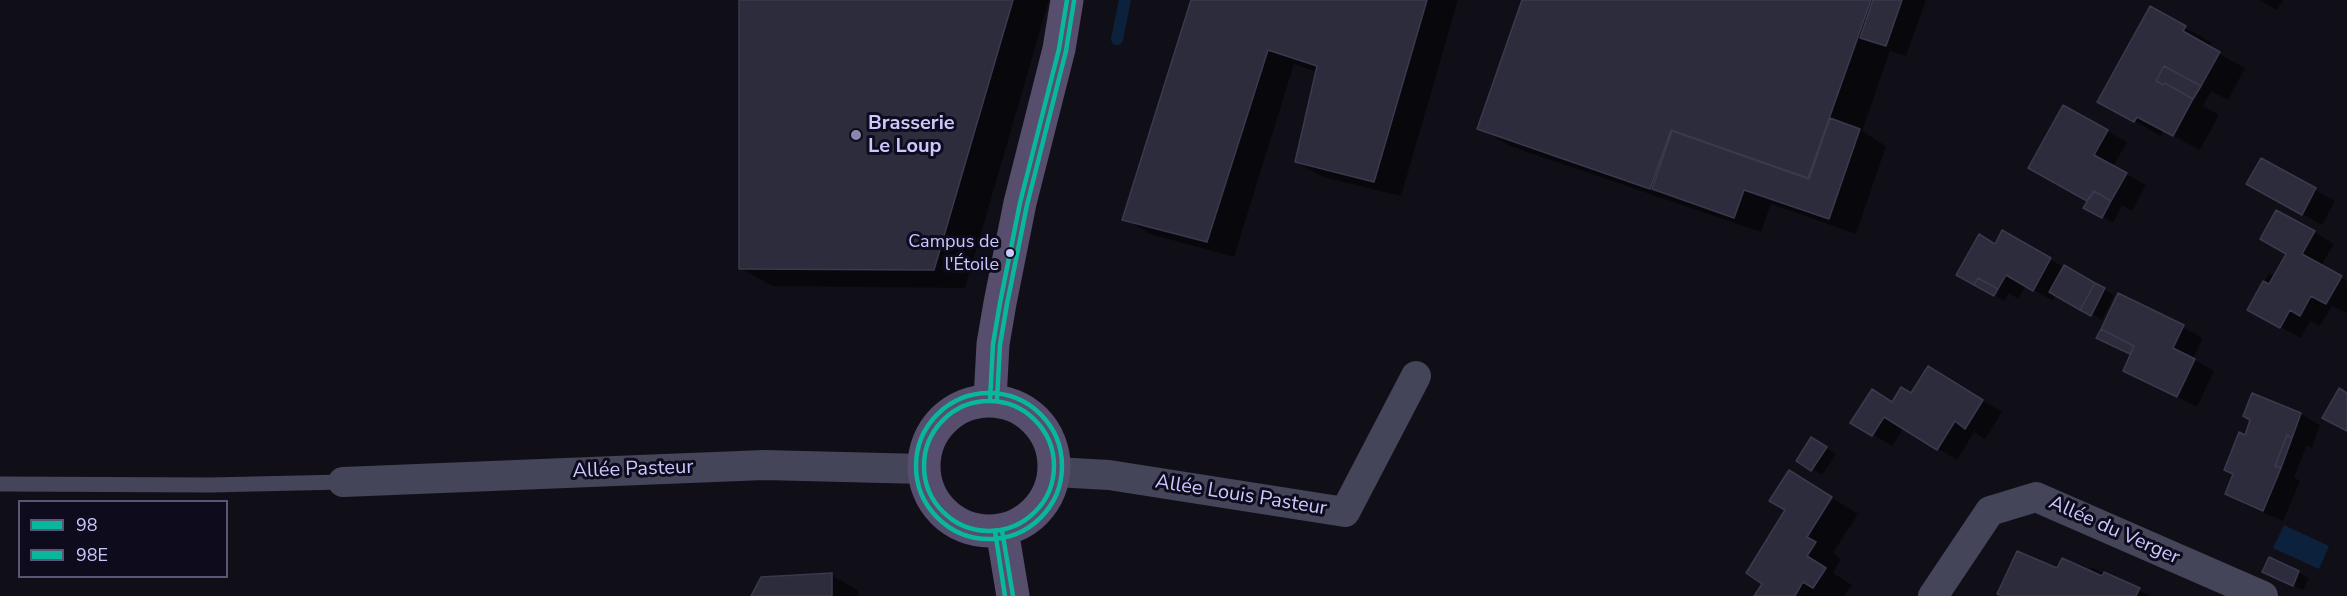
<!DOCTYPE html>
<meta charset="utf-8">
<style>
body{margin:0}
#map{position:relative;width:2347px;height:596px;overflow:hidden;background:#100f18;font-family:"Nunito Sans",sans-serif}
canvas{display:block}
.legend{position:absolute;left:18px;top:500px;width:210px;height:78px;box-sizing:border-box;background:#0d0b1c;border:2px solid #595776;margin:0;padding:8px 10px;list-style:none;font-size:18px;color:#cac8fe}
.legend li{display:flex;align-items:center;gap:12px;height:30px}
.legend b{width:30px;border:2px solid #595776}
</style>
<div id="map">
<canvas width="2347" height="596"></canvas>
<ul class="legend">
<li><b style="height:8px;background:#08b79c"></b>98</li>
<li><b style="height:8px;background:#08b79c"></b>98E</li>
</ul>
</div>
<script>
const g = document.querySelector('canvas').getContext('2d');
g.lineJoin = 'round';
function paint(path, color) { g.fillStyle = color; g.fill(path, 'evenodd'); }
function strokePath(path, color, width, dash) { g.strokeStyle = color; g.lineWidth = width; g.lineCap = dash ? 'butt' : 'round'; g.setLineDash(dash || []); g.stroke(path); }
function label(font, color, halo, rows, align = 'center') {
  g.font = font + ' "Nunito Sans",sans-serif'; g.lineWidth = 6; g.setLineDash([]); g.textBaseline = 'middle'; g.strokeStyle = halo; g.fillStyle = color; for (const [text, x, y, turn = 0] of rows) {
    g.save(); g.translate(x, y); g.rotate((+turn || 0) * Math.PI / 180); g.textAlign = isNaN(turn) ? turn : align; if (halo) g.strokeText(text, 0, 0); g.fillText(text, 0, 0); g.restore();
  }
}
paint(new Path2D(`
 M 2284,525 L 2329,546 L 2319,569 L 2273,548 Z`), '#0c213c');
paint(new Path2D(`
 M 741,0 L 1049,0 L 965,288 L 772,286 L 740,268 Z
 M 1192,0 L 1458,0 L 1401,196 L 1323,177 L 1296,162 L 1317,72 L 1294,64 L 1234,257 L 1150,234 L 1124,219 Z
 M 1524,0 L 1926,0 L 1906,56 L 1890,51 L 1862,131 L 1886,146 L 1856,234 L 1771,204 L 1761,232 L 1510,146 L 1479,128 Z
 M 2259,0 L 2283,0 L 2277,10 Z
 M 2150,8 L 2212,43 L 2209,48 L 2245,68 L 2228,100 L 2211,91 L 2203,106 L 2219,115 L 2200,150 L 2164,131 L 2161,136 L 2099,101 Z
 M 2064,107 L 2127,142 L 2113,167 L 2146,185 L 2132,211 L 2122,205 L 2113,223 L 2085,207 L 2089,201 L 2031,168 Z
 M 2261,160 L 2335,201 L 2322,225 L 2248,184 Z
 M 2314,232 L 2334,244 L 2321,266 L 2347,281 L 2347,313 L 2332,306 L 2320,326 L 2310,321 L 2301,338 L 2249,310 L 2269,273 L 2275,276 Z
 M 2003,233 L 2114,295 L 2102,320 L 2056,294 L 2053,301 L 2026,285 L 2018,299 L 2009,293 L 2004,301 L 1958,275 L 1996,246 Z
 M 2119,295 L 2203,338 L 2193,359 L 2214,371 L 2197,407 L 2124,370 L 2132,355 L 2108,343 Z
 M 1948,379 L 2002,412 L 1985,439 L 1974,432 L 1957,460 L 1904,428 L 1892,446 L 1852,422 Z
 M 2253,395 L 2301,414 L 2320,425 L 2312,448 L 2307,445 L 2294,477 L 2300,481 L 2283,521 L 2246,505 L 2227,494 L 2252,420 Z
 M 1812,439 L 1836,454 L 1822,475 L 1812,469 Z
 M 1816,488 L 1858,514 L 1833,553 L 1841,559 L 1833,573 L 1852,585 L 1844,596 L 1756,596 Z
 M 2091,567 L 2151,596 L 2004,596 L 2058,570 L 2097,575 L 2098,574 L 2090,569 Z
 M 2298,572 L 2309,578 L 2303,590 L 2274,577 Z
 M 831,575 L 858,590 L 858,596 L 753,596 Z`), '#0007');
strokePath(new Path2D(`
 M 1117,39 L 1125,0`), '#0c213c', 12);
const building = new Path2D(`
 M 739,0 L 1013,0 L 934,270 L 739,269 Z
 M 1191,0 L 1427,0 L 1374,182 L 1295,162 L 1317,66 L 1268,50 L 1207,242 L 1122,220 Z
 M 1522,0 L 1871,0 L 1808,178 L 1671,130 L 1650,189 L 1477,129 Z
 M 1873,0 L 1902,0 L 1886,46 L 1860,38 Z
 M 2150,6 L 2186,26 L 2183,31 L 2220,52 L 2201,86 L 2164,66 L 2156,81 L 2164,85 L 2165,83 L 2193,99 L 2173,136 L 2137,117 L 2134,122 L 2097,102 Z
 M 2164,66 L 2201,86 L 2193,99 L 2165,83 L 2164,85 L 2156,81 Z
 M 2063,105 L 2108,130 L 2094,155 L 2127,173 L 2111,201 L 2094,191 L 2087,201 L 2028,168 Z
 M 1830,118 L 1860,129 L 1829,219 L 1744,190 L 1734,218 L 1652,189 L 1672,131 L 1809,179 Z
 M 2261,158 L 2316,188 L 2302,215 L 2246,184 Z
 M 2094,191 L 2111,201 L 2102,218 L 2083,208 Z
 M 2276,210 L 2315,231 L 2302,254 L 2342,276 L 2326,304 L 2311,296 L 2300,316 L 2290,310 L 2280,328 L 2247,310 L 2263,281 L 2269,284 L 2286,254 L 2260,239 Z
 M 2002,230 L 2051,258 L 2033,291 L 2006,275 L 1998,289 L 1978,278 L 1974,285 L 1956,275 L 1979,234 L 1995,244 Z
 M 2064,265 L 2095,283 L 2080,310 L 2049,292 Z
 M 1978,278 L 1998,289 L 1994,296 L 1974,285 Z
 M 2095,283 L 2105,288 L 2091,316 L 2080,310 Z
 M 2118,293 L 2184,325 L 2173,348 L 2195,359 L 2177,397 L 2123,371 L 2134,346 L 2101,329 Z
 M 2101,329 L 2134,346 L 2130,354 L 2096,338 Z
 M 1928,366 L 1983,400 L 1965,429 L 1955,421 L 1937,450 L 1884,417 L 1872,436 L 1850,423 L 1872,389 L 1892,402 L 1901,387 L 1911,393 Z
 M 2339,388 L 2347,393 L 2347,431 L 2322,418 Z
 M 2252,393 L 2301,413 L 2292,438 L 2287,435 L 2275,466 L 2281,468 L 2263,511 L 2225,494 L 2233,474 L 2224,470 L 2239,432 L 2245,435 L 2250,420 L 2243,416 Z
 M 2287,435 L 2292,438 L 2281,468 L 2275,466 Z
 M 1811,437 L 1827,447 L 1811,471 L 1796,461 Z
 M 1789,470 L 1832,497 L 1807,537 L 1816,542 L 1807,556 L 1826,568 L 1813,588 L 1803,582 L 1795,596 L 1754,596 L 1762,584 L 1746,573 L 1785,510 L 1769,501 Z
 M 2017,551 L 2057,568 L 2062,558 L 2102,576 L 2104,572 L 2140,588 L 2136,596 L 2002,596 L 1997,594 Z
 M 2269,557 L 2299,571 L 2293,586 L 2262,572 Z
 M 832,573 L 832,596 L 751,596 L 761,577 Z`);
paint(building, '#2d2c3c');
strokePath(building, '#3b394e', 1.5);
strokePath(new Path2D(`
 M 0,484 L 210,485 L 343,482`), '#444559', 15);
strokePath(new Path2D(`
 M 1055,472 L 1109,475 L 1345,512 L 1416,376
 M 343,482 L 764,465 L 923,469
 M 1933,596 L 1990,511 L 2036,497 L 2263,596`), '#444559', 30);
strokePath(new Path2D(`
 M 990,400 L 993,344 L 1000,303 L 1020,203 L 1059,49 L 1067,0
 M924 466a65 65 0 1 1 130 0a65 65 0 1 1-130 0Z
 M 1002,530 L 1013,596`), '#574d6c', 33);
strokePath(new Path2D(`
 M 990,400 L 993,344 L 1000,303 L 1020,203 L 1059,49 L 1067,0
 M924 466a65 65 0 1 1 130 0a65 65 0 1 1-130 0Z
 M 1002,530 L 1013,596`), '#08b79c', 4.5);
strokePath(new Path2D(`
 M916 466a73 73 0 1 1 146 0a73 73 0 1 1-146 0Z
 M 997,400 L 1000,345 L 1007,304 L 1027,205 L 1066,51 L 1074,1
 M 995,531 L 1005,596`), '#08b79c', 4.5);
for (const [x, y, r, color] of [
 [856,135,6,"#8987ae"],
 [1010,253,5,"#cac8fe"]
]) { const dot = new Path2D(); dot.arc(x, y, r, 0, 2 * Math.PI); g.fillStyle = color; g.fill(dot); strokePath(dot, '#0d0b1c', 2); }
label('18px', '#cac8fe', '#0d0b1c', [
 ["Campus de",999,243],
 ["l'Étoile",999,266]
], 'right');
label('bold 20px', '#cac8fe', '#0d0b1c', [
 ["Brasserie",868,124],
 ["Le Loup",868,147]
], 'left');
label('20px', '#cac8fe', '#0d0b1c', [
 ["Allée Pasteur",633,470,-2],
 ["Allée Louis Pasteur",1241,496,9],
 ["Allée du Verger",2114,531,24]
]);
</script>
